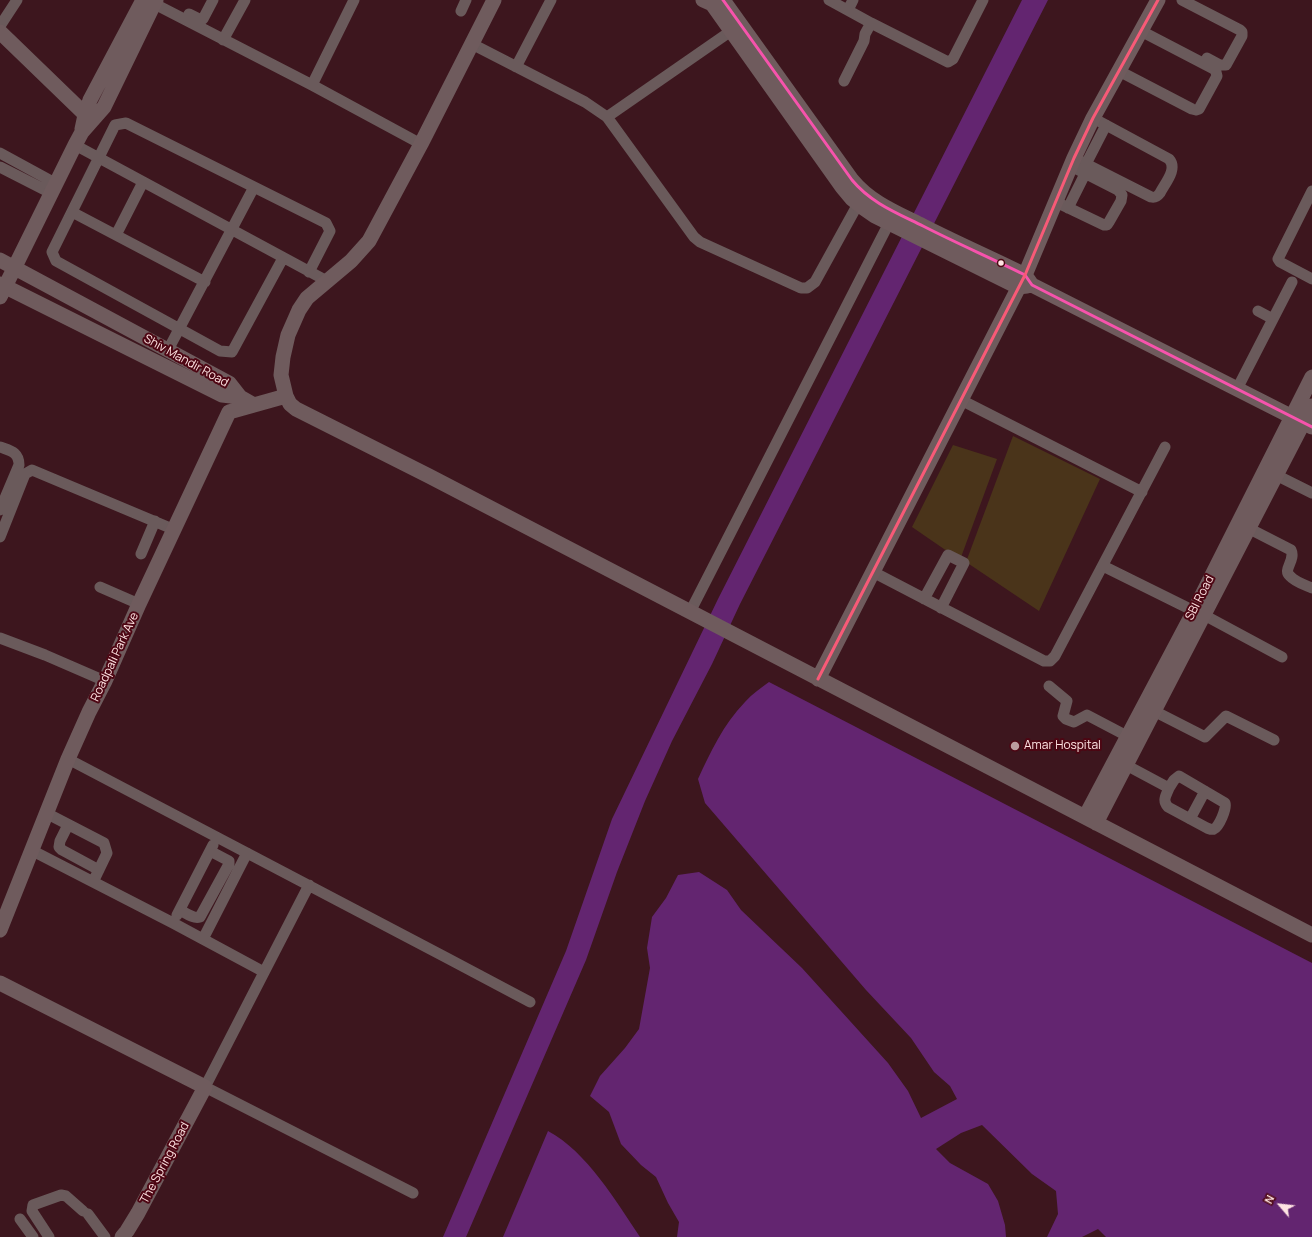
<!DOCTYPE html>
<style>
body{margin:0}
#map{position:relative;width:1312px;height:1237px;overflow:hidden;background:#3d161e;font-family:Manrope,sans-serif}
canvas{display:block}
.north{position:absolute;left:1260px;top:1185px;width:40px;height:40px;-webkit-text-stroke:3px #4d0613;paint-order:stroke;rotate:298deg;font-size:11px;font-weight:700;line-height:16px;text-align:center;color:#ffe4e3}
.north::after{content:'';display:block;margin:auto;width:14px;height:18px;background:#ffe4e3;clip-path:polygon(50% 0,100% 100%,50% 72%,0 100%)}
</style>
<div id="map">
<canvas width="1312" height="1237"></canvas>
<div class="north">N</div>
</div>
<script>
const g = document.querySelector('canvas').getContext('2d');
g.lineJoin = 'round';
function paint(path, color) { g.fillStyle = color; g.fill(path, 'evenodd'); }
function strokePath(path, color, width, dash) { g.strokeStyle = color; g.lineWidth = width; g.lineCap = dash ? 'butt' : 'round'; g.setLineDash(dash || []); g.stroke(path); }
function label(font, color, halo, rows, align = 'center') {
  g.font = font + ' Manrope,sans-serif'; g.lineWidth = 4; g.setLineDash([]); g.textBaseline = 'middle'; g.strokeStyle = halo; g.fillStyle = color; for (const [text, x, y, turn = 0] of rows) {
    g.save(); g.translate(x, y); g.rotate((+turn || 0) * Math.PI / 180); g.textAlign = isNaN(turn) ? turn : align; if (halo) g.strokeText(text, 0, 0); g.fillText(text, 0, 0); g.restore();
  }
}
paint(new Path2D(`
 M 1013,436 L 1100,479 L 1039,611 L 966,562 Z
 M 953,445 L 997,459 L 960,560 L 912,527 Z`), '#4a341a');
paint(new Path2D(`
 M 1022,0 L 1048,0 L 740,604 L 712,664 L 672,741 L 645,801 L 617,872 L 586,960 L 466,1237 L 443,1237 L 566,951 L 612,819 L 718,599 Z
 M 769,682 L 1312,963 L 1312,1237 L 1106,1237 L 1098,1229 L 1082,1237 L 1047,1237 L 1058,1214 L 1056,1191 L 1032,1174 L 982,1125 L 961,1133 L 936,1149 L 950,1163 L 988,1184 L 998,1201 L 1005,1225 L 1006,1237 L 677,1237 L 679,1222 L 668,1203 L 656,1177 L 641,1165 L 621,1144 L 609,1112 L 590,1096 L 600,1076 L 625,1048 L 639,1029 L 650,968 L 647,948 L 652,917 L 666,898 L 678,875 L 699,872 L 727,890 L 741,910 L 802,968 L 888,1063 L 908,1091 L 921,1118 L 957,1099 L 950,1086 L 934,1072 L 911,1038 L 866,990 L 705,803 L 698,779 C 711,751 723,725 745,702 C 752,694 761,688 769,682 Z
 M 548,1131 C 587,1152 616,1201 640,1237 L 503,1237 Z`), '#632570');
strokePath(new Path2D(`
 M 829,0 L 871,23 L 948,62 L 953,59 L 983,0
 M 1182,0 L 1240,30 L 1242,32 L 1242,36 L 1226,65 L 1220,65 L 1207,58
 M 149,1 L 312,85 L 421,144
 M 848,10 L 853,0
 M 461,11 L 466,0
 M 189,14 L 201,20 L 203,19 L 213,0
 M 0,26 L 17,0
 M 223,40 L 245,0
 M 472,44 L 585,102 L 607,117 L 694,237 L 700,242 L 801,288 L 807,288 L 815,282 L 858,204
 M 516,67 L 551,0
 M 1119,71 L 1192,109 L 1196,110 L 1199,109 L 1217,76 L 1216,72 L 1214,69 L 1141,31
 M 844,81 L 864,41 L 865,34 L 871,23
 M 312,85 L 354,0
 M 607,117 L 731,31
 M 75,145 L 327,281
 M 0,153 L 55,183
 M 1074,158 L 1151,197 C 1155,198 1157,197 1160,193 C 1165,183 1178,169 1169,159 L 1093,118
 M 1086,164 L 1106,125
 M 0,167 L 51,193
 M 1312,191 L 1278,259 L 1280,262 L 1312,279
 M 1056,202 L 1104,225 L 1107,225 L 1109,222 L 1121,201 L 1122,195 L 1118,190 L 1071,166
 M 1068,208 L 1085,174
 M 72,212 L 205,282
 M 116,235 L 143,182
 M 283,258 L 232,352 L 220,351 L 56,261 L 52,252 L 115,125 L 126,123 L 326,223 L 330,231 L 309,272
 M 1258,311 L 1273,319
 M 168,350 L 254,187
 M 1237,389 L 1292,282
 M 961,400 L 1142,492
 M 0,447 C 11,451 19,452 19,465 L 0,510
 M 1276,475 L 1312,493
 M 1248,528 L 1291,550 C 1296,560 1282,570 1290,576 C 1295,582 1305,585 1312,588
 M 0,537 L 25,474 L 32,470 L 175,530
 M 141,554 L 155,521
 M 1103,566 L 1194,611
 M 873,572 L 1044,661 L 1050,661 L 1055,656 L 1165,447
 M 100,587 L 139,604
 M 924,599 L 948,555 L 964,563 L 941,608
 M 690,612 L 889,223
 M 1204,615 L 1282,657
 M 0,638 L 45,655 L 105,681
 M 1049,686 L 1067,701 L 1063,716 L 1066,719 L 1074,722 L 1087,715 L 1127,736
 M 1154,711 L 1205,737 L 1226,716 L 1274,740
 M 68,759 L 447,958 L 530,1002
 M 1126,765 L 1169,788 L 1174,780 L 1179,776 L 1225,803 C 1227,808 1219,827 1214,829 C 1212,830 1210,829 1207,828 L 1168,807 C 1162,800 1166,796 1169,788
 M 46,813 L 104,843 L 107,853 L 93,882
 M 1190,819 L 1205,791
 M 68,825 L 60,841 L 59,847 L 62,850 L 99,870
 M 31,850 L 173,923 L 264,972
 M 309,885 L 205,1087 L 413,1193
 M 180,910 C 186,913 193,919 200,917 L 229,864 L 229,861 L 210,851
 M 177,915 L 213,845
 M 203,939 L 247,853
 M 88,1214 L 105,1237
 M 20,1219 L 33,1237
 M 49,1237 L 32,1211 L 33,1205 L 61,1195 L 66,1196 L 83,1211`), '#6a5a5b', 11);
strokePath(new Path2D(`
 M 703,0 L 712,4 L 842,187 L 852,199 L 862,207 L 875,216 L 1018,287 L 1027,286
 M 723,0 L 852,180 C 871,203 897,213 923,226 C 956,243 991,258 1025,275 L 1032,285 L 1312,427
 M 0,32 L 91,120
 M 82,129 L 85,115 L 90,100 L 143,0
 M 0,260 L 229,383 L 240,397 L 254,405
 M 0,284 L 222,395 L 240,397
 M 0,297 L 75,145 L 82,132 L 104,107 L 156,0
 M 286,396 L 281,375 L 283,357 L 288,335 L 299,310 L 307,298 L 351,261 L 369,241 L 421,144 L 494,0
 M 818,679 L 1025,275 L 1074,158 L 1093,118 L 1158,0
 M 1085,817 L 1194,611 L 1312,377
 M 1096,823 L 1312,406
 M 0,930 L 68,759 L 89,712 L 105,681 L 139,604 L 229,412 L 286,396 L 290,404 L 296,409 L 429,476 L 1312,935
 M 0,983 L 205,1087 L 138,1213 L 127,1231 L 122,1237`), '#6f5b5d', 15);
strokePath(new Path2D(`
 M 723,0 L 852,180 C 871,203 897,213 923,226 C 956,243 991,258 1025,275 L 1032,285 L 1312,427`), '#f653ac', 3);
strokePath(new Path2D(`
 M 818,679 L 1025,275 L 1074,158 L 1093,118 L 1158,0`), '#f75a77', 3);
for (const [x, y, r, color] of [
 [1001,263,3.5,"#ffe4e3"],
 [1015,746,5,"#bb9c9e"]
]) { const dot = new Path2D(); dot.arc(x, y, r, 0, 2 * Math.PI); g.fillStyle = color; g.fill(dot); strokePath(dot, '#4d0613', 1.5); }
label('12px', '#ffe4e3', '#4d0613', [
 ["Shiv Mandir Road",186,361,29],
 ["SBI Road",1200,598,-63],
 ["Roadpali Park Ave",115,657,-65],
 ["The Spring Road",165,1163,-62]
]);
label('12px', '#ffe4e3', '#4d0613', [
 ["Amar Hospital",1024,746]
], 'left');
</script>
